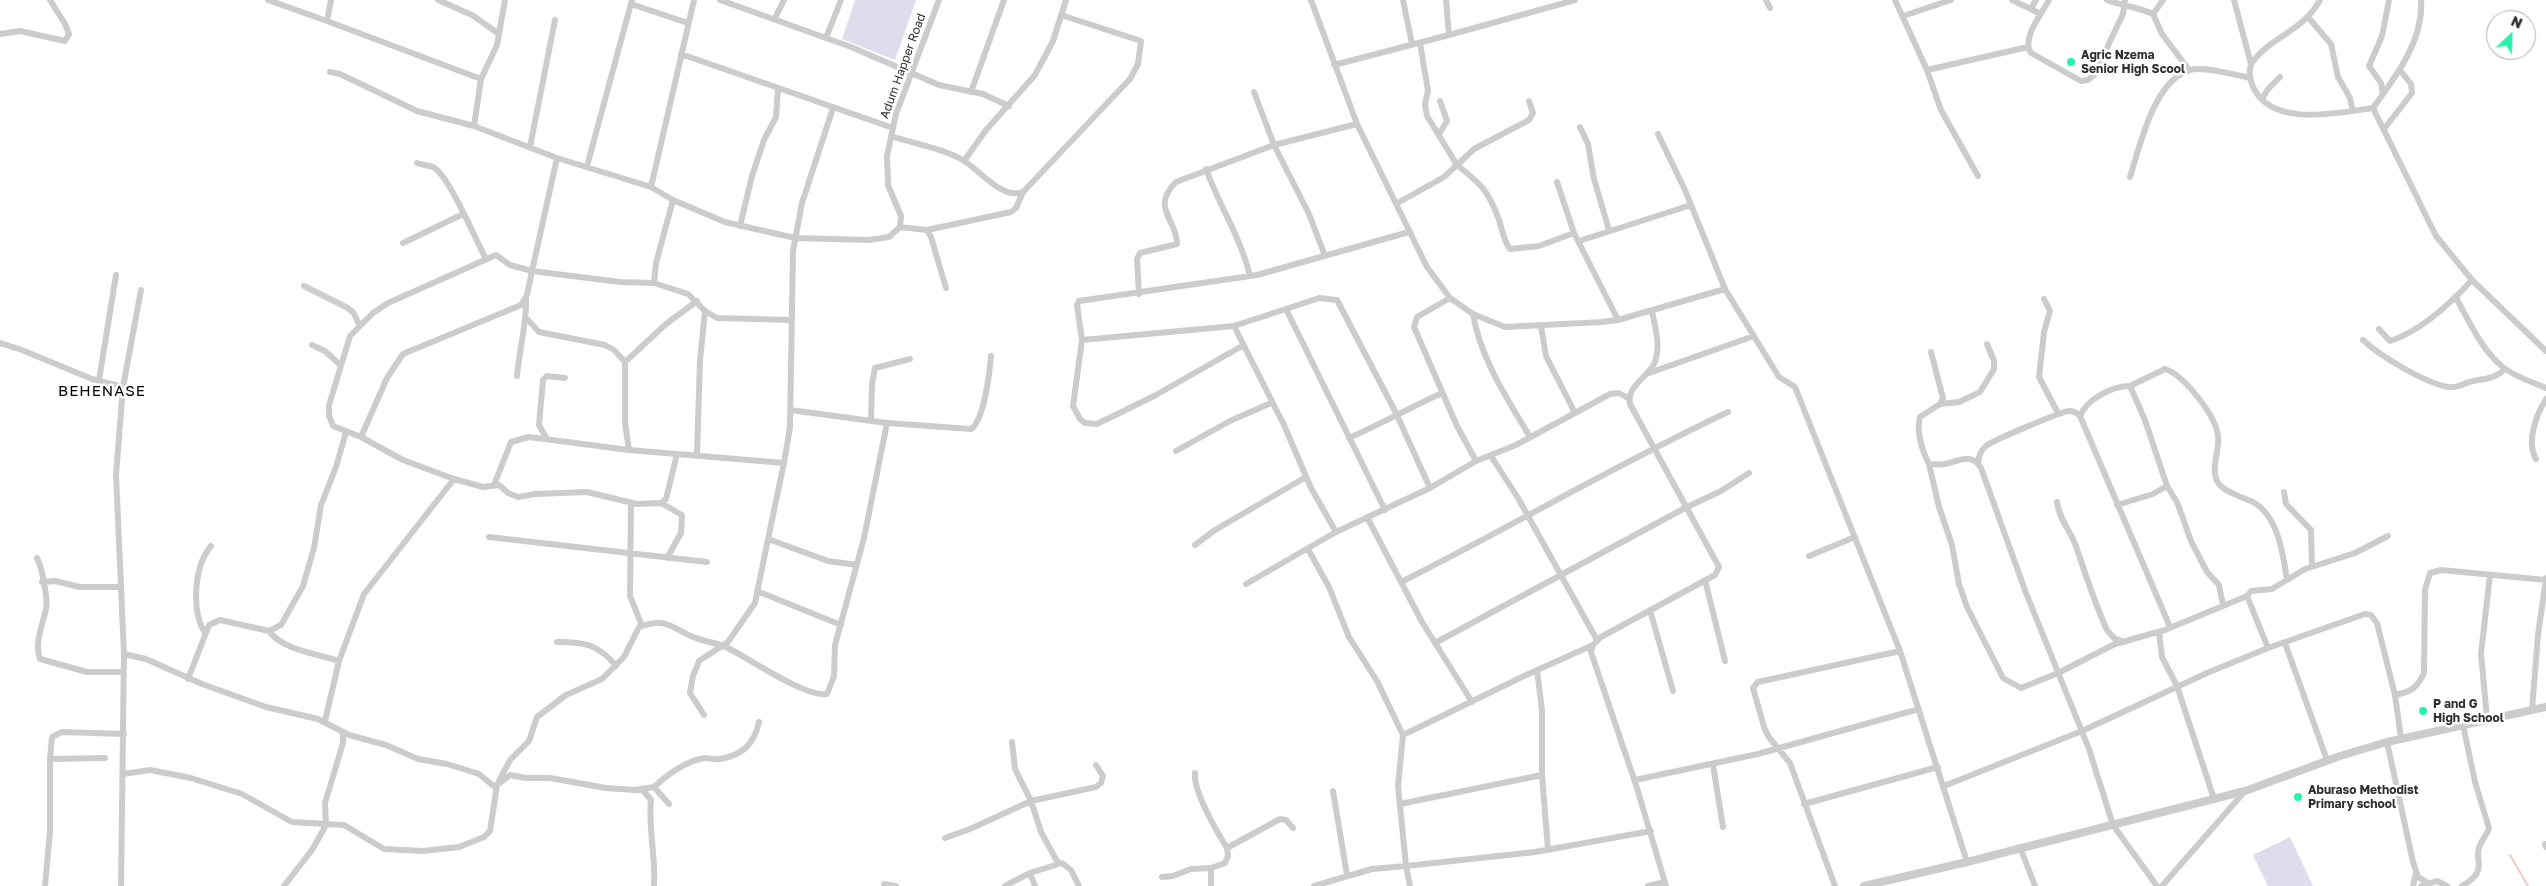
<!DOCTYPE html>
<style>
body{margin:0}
#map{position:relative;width:2546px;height:886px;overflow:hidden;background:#fff;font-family:"Golos Text",sans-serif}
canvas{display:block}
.north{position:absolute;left:2486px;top:10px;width:50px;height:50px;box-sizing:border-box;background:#fff;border:1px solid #acacac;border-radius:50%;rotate:24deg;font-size:14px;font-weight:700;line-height:20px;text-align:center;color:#2f2f2f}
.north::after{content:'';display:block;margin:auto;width:18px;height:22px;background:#24f3ae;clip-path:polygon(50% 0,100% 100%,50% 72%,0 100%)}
</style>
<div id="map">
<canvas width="2546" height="886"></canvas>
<div class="north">N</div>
</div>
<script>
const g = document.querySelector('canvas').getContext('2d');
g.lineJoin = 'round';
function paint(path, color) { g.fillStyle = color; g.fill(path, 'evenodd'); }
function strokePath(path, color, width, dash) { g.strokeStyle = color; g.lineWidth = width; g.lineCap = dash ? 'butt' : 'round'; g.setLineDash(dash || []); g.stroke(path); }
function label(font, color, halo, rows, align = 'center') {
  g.font = font + ' "Golos Text",sans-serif'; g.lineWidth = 5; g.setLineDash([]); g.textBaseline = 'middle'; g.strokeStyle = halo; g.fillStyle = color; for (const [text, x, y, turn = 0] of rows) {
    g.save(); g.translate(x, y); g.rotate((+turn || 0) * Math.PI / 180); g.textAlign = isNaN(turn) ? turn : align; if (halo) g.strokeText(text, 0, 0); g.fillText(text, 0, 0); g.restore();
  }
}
paint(new Path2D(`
 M 855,0 L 916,0 L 895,60 L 842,39 Z
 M 2290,837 L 2313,886 L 2268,886 L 2253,855 Z`), '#dfdced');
strokePath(new Path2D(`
 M 2510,855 L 2528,886`), '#efccc6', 2);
strokePath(new Path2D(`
 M 268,0 L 327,21
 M 331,0 L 327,21 L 481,79
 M 438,0 L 472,15 L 499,34
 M 720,0 L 851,47 L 939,85 L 983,94 L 1009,106
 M 1311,0 L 1357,124 L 1427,267 L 1450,298 L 1473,314 L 1505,327 L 1602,322 L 1618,320 L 1725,289
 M 1403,0 L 1412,44
 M 1766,0 L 1770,8
 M 1895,0 L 1927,70 L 1941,110 L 1978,176
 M 2012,0 L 2041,14
 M 2049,0 C 2042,14 2021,38 2031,53 L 2081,81 L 2088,80 L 2094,75 L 2123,14 L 2125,0
 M 2107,0 C 2123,6 2138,7 2153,14 L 2162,34 L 2189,70
 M 2234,0 L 2251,64
 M 2320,0 C 2302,32 2274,35 2253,61 C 2248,68 2250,79 2253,87 C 2272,128 2338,113 2373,108 C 2395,78 2424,40 2421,0
 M 631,4 L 688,23
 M 2031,9 L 2036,0
 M 2153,14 L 2163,0
 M 1903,16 L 1951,0
 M 2308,17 L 2331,44 L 2338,77 L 2350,98 L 2353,111
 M 775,18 L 784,0
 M 0,34 L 20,31 L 65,41 L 69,34 L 65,24 L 50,0
 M 1449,35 L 1575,0
 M 826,38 L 841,0
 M 1420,43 L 1428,91 L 1425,104 L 1427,116 L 1457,165 L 1474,149 L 1529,120 L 1533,113 L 1529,101
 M 681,54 L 893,128
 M 1334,65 L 1449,35 L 1446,0
 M 1927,70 L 2028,47
 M 330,72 L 340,74 L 417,111 L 474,126 L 557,158
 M 971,92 L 1004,0
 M 1254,92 L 1274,145 L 1309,214 L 1325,256
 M 2383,94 L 2381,83 L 2369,66 L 2382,36 L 2389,0
 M 2262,99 L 2268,89 L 2280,77
 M 2373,108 L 2436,236 L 2472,280 L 2546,351
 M 474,126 L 481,79 L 497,45 L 505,0
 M 1580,127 L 1588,144 L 1594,179 L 1609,230
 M 2384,129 L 2412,93 L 2411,84 L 2400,70
 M 1439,134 L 1447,121 L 1440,101
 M 1658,134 L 1685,190 L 1725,289 L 1779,377 L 1795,387 L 1900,651 L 1967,862
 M 891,136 C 914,144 943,148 964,161 C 981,171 1002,200 1023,192 L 1130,79 L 1138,64 L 1141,41 L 1061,15
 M 530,147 L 555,20
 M 964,161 L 986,130 L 1035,75 L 1053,41 L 1066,0
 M 417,163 C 422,165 428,165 433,167 C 449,175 476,241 486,259
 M 587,166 L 632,0
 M 1206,169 C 1220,207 1240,236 1250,276
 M 2130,177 C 2140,146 2154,80 2190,70 C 2203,66 2236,75 2250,78
 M 1557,182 L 1574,233 L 1618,320
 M 651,187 L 694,0
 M 1396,204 L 1444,177 L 1457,165 C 1480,183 1489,191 1499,220 C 1502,229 1504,242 1510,249 L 1539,246 L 1574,233
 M 740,226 L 752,176 L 764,140 L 776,117 L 778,88
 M 900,227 L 901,216 L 888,185 L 887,156 L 896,114 L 939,0
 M 900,227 L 927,230 L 931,237 L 946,288
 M 927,230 L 1011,212 L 1016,208 L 1023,192
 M 1579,241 L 1691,205
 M 403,243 L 463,214
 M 654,283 L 656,263 L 673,200
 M 304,286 L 346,307 L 353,312 L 360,326
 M 1139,294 L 1137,259 L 1140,253 L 1177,244 C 1177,219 1150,208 1176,182 L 1274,145 L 1357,124
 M 1450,298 L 1417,317 L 1414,327 L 1457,426 L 1476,461
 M 2456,298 C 2470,322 2481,350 2504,368 C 2516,377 2532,382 2546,388
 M 2044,299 L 2050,311 L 2044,332 L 2039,377 L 2058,413
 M 1286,309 L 1319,298 L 1337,300 L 1396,413 L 1430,488
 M 1652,311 C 1655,327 1661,345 1655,362 C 1649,377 1626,386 1630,404 L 1719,567 L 1715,575 L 1601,637 L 1593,645 L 1591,652 L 1637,788 L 1666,886
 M 1473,314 C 1480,358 1508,400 1530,437
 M 526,318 L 539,332 L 605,345 L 614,350 L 625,362 L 625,423 L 629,450
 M 1234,326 L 1284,425 L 1311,488 L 1336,532
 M 1541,326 L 1546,356 L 1575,413
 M 2379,329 L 2390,341 C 2421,331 2450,304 2472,280
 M 1082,340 L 1234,326 L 1286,309 L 1385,510
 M 2363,340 C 2380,356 2425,383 2448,387 C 2457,389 2465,382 2474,381 C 2488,378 2494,379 2505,369
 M 0,343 L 22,350 L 92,379 L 123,387
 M 312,345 L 325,351 L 340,365
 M 1242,346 L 1156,395 L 1097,424 L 1085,423 L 1080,419 L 1073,406 L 1082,340 L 1077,305 L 1079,301 L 1257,275 L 1409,232
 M 1931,352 L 1943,398 L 1940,404 L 1920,417 C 1916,431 1922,451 1929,464 C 1934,464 1940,465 1945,464 C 1960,461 1971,452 1981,468 L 2026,593 L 2089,749 L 2113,825 L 2157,886
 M 625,362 L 666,324 L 697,301
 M 1649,373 L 1754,336
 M 517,376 C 519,351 527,322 526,299
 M 99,380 L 116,275
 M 2130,386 L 2165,369 C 2184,375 2216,416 2218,436 C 2220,451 2209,471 2219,484 C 2226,493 2243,497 2253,502 C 2278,516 2283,553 2287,580
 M 1940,404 L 1959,402 L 1980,392 L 1994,369 L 1994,361 L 1987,344
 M 790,410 L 887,423 L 971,429 C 984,421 990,371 991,356
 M 2080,416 C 2087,399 2112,386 2130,386 L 2145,420 L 2167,486
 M 871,421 L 872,384 L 875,368 L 910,359
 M 361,437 L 387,378 L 403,354 L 521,305 L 527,295 L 532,271 L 620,282 L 654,283 L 688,294 L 705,311 L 717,318 L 791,320
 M 1349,438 C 1381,424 1411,407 1442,393
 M 547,439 L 539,425 L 543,380 L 547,376 L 565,378
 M 1176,451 L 1230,421 L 1271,403
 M 697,455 L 700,361 L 705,311
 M 1491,456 L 1518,498 L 1597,640
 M 2536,459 C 2526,442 2536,415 2546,399
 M 784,463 L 768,539 L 828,561 L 857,565
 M 1978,463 C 1979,456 1980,451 1986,446 C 1991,441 2063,411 2069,411 C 2074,411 2077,413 2080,416 L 2170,627
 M 1929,464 L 1939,507 L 1952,545 L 1959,584 L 1967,607 L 2003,678 L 2021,688 L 2058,673 L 2115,644 L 2165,630 L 2247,596 L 2251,591 L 2272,589 L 2305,569 L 2355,553 L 2388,536
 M 494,485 L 511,442 L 529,437 L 629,450 L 784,463 L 790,427 L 793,251 L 802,203 L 833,108
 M 2284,492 L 2286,504 L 2311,530 L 2312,566
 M 2057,502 C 2059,520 2072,532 2077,549 C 2086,576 2095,604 2107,630 L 2114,638 L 2124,642
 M 631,503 L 630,596 L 642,626
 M 661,503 L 666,499 L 677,454
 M 2117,505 L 2153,494 L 2167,486 L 2177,502 L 2191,541 L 2207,572 L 2219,585 L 2223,605
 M 1367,517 L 1422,622 L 1472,702
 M 489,537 L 707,562
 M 1195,545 L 1215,530 L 1306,477
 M 1308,549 L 1329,587 L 1349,637 L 1377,681 L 1403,735 L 1398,786 L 1406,866 L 1535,852 L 1651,831
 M 1809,556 L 1855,537
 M 37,558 C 42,567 48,599 46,609 C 43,623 34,644 40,659 L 87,672 L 123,672
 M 667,558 L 681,533 L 682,515 L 661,503 L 637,504 L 587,492 L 535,494 L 518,497 L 508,493 L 499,485 L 483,487 L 454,479 L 403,460 L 361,437 L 333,426 L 329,416 L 329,405 L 350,336 L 373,313 L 388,303 L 496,255 L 510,265 L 532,271 L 557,158 L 651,187 L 673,200 L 725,222 L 795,238 L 869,240 L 889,237 L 900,227
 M 1705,580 L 1725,661
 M 42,582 L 55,581 L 80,587 L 121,587
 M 1401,582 C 1511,527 1617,464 1728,412
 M 1246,584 L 1336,532 L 1430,488 L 1476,461 L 1516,445 L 1610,394 L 1619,393 L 1628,398
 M 757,591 L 841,625
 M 2247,596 L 2268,648
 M 1650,610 L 1673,691
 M 269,631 C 282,650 318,654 339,661
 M 2159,632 L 2162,657 L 2177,686 L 2214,799
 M 205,633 C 191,611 194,566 211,546
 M 557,642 C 585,642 598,644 616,666
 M 1435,643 L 1685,508 L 1721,491 L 1749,473
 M 2285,643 L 2327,760
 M 124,654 L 146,659 L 202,684 L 266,707 L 318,719 L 349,735 L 386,745 L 418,759 L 447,764 L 479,774 L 496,788
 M 1537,670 L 1542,710 L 1542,775 L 1548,850
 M 188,679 L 209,625 L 220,620 L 269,631 L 281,625 L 303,586 L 314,548 L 321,505 L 336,467 L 346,432
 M 2395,695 C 2411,692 2417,688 2424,673 L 2425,590 L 2430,573 L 2441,570 L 2546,580
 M 2532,710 L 2538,635 L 2546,578
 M 704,715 L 690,693 L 693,676 L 699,661 L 728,642 L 755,603 L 768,539
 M 2487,718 L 2481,654 L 2490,575
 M 325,721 L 339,661 L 364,594 L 454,479
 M 1403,735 L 1524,676 L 1593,645
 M 1012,742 L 1015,769 L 1031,801 L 1041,832 L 1058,863
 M 2387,742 L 2413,862 L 2418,877 L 2428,883
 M 50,759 L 105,758
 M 1713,765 L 1723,827
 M 1195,773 C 1193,791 1217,832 1227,848
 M 123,774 L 150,770 L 191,778 L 242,794 L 292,822 L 344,825 L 384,849 L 423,851 L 459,847 L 484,837 L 490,831 L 497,785 L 510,760 L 529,741 L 537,717 L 566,695 L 602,679 L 624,657 L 639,627 C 665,617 671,627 693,637 C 705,642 719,643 730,649 C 749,659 807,698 827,694 L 834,676 L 835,645 L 864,538 L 887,423
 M 1635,780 L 1758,754 L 1919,709
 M 500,783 L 510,775 L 526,778 L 550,778 L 606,788 L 635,790 L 654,787 L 669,804
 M 1944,786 L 2082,731 L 2207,673 L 2268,648 L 2365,614 L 2371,615 L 2377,623 L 2395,695 L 2401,738
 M 654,787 C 667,775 686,761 705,758 C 710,758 715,760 720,759 C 743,755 754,744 759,722
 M 642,789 L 651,800 C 648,829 656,857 654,886
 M 1333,791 L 1347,875
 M 1400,804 L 1542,775
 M 1804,804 L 1938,767
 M 945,838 L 970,829 L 1031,801 L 1096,787 L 1101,783 L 1103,776 L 1096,765
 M 2545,844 L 2546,847
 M 2020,847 L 2035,886
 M 1030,873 L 1035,886
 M 1162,877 L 1173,876 L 1191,869 L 1211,868
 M 884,884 L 896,886
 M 45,886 L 50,831 L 50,759 L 52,737 L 62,732 L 124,734
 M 121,886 L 124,654 L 116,475 L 123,387 L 141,290
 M 284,886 L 312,850 L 326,825 L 325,803 L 343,743 L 343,732
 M 1005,886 L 1030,873 L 1062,863 L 1071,870 L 1079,886
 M 1211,886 L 1211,868 L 1225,863 L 1228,856 L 1227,848 L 1280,819 L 1286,820 L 1293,828
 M 1314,886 L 1372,869 L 1406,866 L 1410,886
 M 1648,886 L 1665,882
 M 1835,886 L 1790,763 L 1768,736 L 1764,727 L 1753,688 L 1758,682 L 1900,651
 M 2162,886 L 2245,791
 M 2413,886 L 2416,873
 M 2421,886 L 2437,881 L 2447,886
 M 2462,886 C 2491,869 2472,860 2480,845 C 2483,838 2487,835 2489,828 L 2475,782 L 2463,725`), '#ccc', 6);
strokePath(new Path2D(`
 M 1864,886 L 1967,862 L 2245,791 L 2340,756 L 2387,742 L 2546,707`), '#ccc', 8);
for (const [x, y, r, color] of [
 [2071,62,5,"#24f3ae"],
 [2423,711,5,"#24f3ae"],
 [2298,797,5,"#24f3ae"]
]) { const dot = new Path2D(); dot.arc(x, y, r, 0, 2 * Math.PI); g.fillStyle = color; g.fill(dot); strokePath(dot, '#fff', 2); }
label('bold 12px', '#2f2f2f', '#fff', [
 ["Agric Nzema",2081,55],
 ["Senior High Scool",2081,69],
 ["P and G",2433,704],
 ["High School",2433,718],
 ["Aburaso Methodist",2308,790],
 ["Primary school",2308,804]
], 'left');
label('12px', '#2f2f2f', '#fff', [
 ["Adum Happer Road",903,66,-70]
]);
g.letterSpacing = '1px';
label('15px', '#000', '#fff', [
 ["BEHENASE",102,391]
]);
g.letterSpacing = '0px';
</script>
